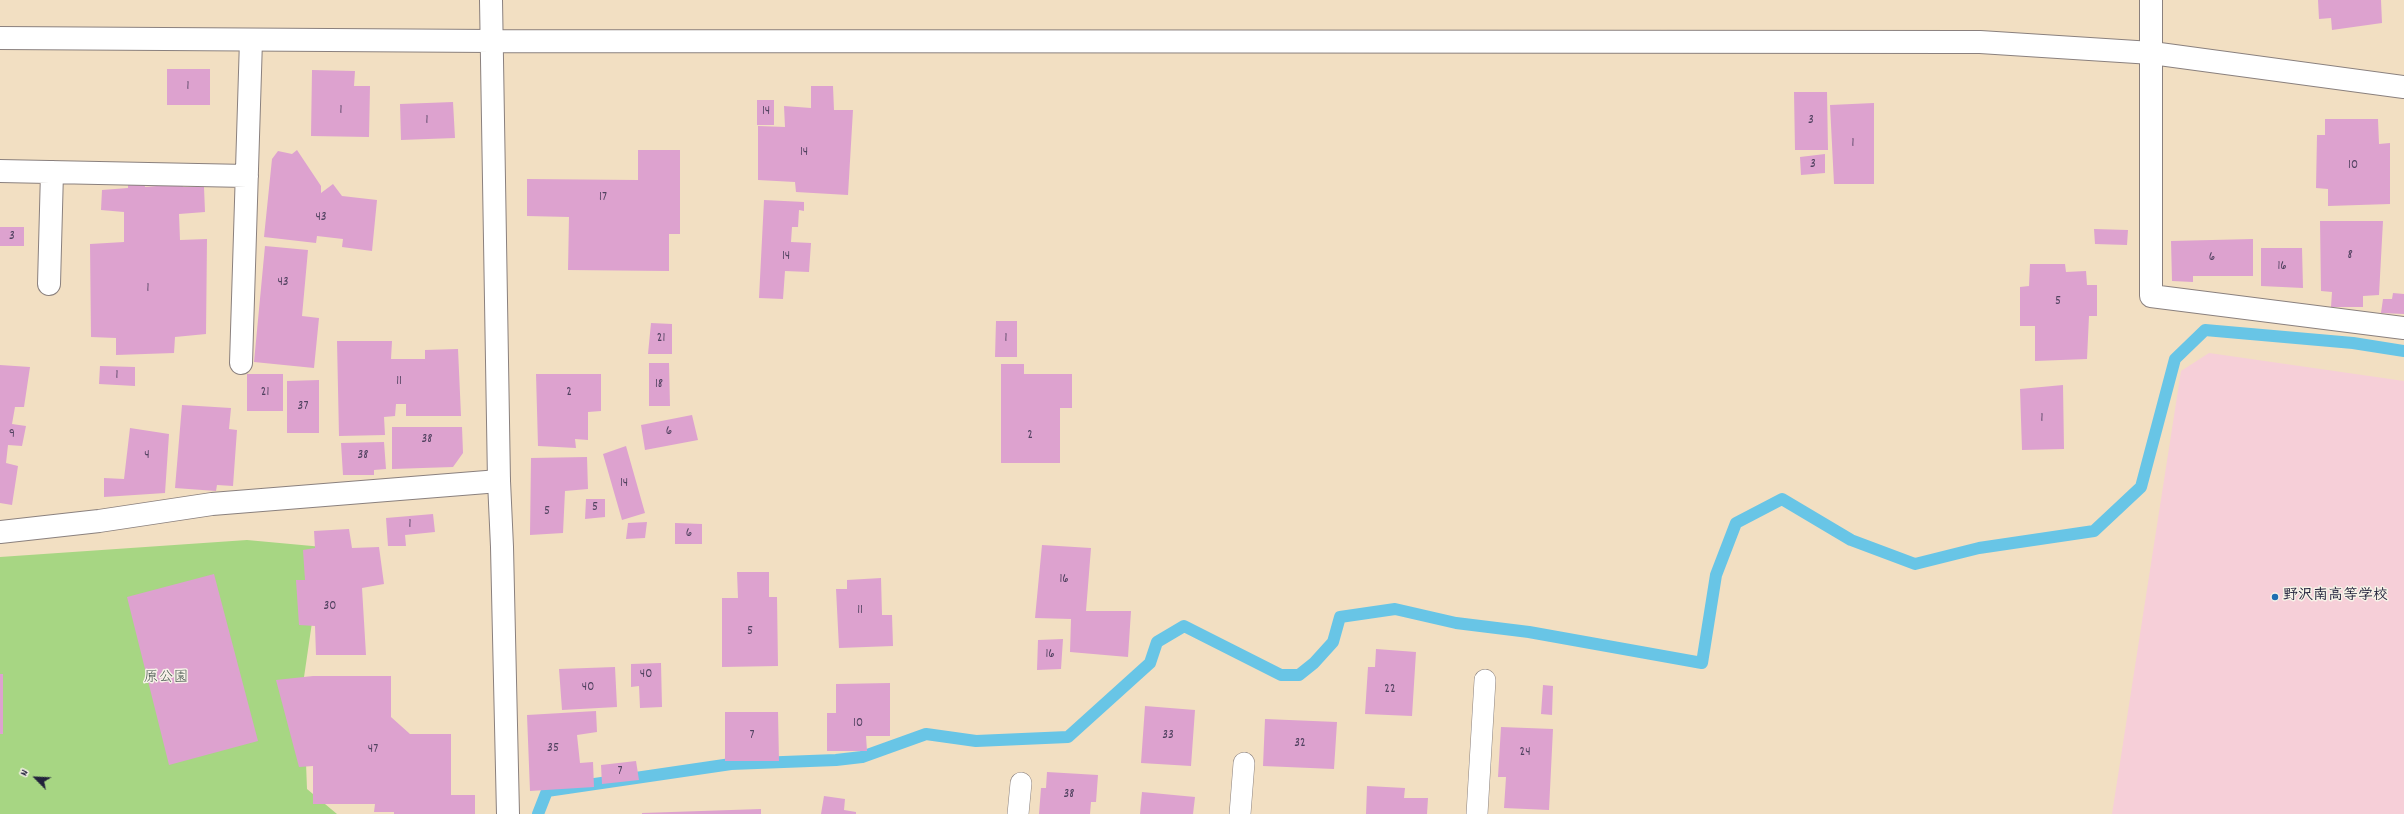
<!DOCTYPE html>
<meta charset="utf-8">
<style>
body{margin:0}
#map{position:relative;width:2404px;height:814px;overflow:hidden;background:#f2dfc2;font-family:Dekko,sans-serif}
canvas{display:block}
.north{position:absolute;left:16px;top:758px;width:40px;height:40px;-webkit-text-stroke:3px #f7f3e8;paint-order:stroke;rotate:294deg;font-size:11px;font-weight:700;line-height:16px;text-align:center;color:#22223b}
.north::after{content:'';display:block;margin:auto;width:14px;height:18px;background:#22223b;clip-path:polygon(50% 0,100% 100%,50% 72%,0 100%)}
</style>
<div id="map">
<canvas width="2404" height="814"></canvas>
<div class="north">N</div>
</div>
<script>
const g = document.querySelector('canvas').getContext('2d');
g.lineJoin = 'round';
function paint(path, color) { g.fillStyle = color; g.fill(path, 'evenodd'); }
function strokePath(path, color, width, dash) { g.strokeStyle = color; g.lineWidth = width; g.lineCap = dash ? 'butt' : 'round'; g.setLineDash(dash || []); g.stroke(path); }
function label(font, color, halo, rows, align = 'center') {
  g.font = font + ' Dekko,"Klee One",sans-serif'; g.lineWidth = 3; g.setLineDash([]); g.textBaseline = 'middle'; g.strokeStyle = halo; g.fillStyle = color; for (const [text, x, y, turn = 0] of rows) {
    g.save(); g.translate(x, y); g.rotate((+turn || 0) * Math.PI / 180); g.textAlign = isNaN(turn) ? turn : align; if (halo) g.strokeText(text, 0, 0); g.fillText(text, 0, 0); g.restore();
  }
}
paint(new Path2D(`
 M 2209,353 L 2404,381 L 2404,814 L 2112,814 L 2181,371 Z`), '#f6cfd8');
paint(new Path2D(`
 M 247,540 L 323,547 L 303,684 L 307,789 L 337,814 L 0,814 L 0,557 Z`), '#a7d683');
strokePath(new Path2D(`
 M 538,814 L 547,791 L 731,764 L 836,760 L 862,757 L 926,734 L 976,741 L 1068,737 L 1150,663 L 1157,642 L 1184,626 L 1281,675 L 1299,675 L 1314,663 L 1333,642 L 1340,617 L 1395,609 L 1456,623 L 1529,632 L 1702,663 L 1716,575 L 1736,523 L 1782,499 L 1851,540 L 1915,564 L 1979,548 L 2094,531 L 2141,487 L 2175,359 L 2205,330 L 2353,343 L 2404,351`), '#68c5e6', 12);
paint(new Path2D(`
 M 2318,0 L 2381,0 L 2382,23 L 2332,30 L 2331,18 L 2319,19 Z
 M 167,69 L 210,69 L 210,105 L 167,105 Z
 M 312,70 L 355,71 L 354,86 L 370,86 L 369,137 L 311,136 Z
 M 811,86 L 833,86 L 834,110 L 853,110 L 848,195 L 796,192 L 795,182 L 758,180 L 758,126 L 785,127 L 784,106 L 811,108 Z
 M 1794,92 L 1827,92 L 1828,150 L 1795,150 Z
 M 757,100 L 774,100 L 774,125 L 757,125 Z
 M 453,102 L 455,138 L 401,140 L 400,104 Z
 M 1874,103 L 1874,184 L 1834,184 L 1830,105 Z
 M 2325,119 L 2378,119 L 2379,144 L 2390,143 L 2390,204 L 2328,206 L 2328,189 L 2316,188 L 2317,135 L 2325,135 Z
 M 297,150 L 321,186 L 321,193 L 333,184 L 342,196 L 377,200 L 372,251 L 342,247 L 343,239 L 317,236 L 316,243 L 264,237 L 272,159 L 278,151 L 292,154 Z
 M 638,150 L 680,150 L 680,234 L 669,234 L 669,271 L 568,270 L 569,217 L 527,216 L 527,179 L 638,180 Z
 M 1825,154 L 1825,173 L 1801,175 L 1800,157 Z
 M 144,176 L 145,187 L 168,185 L 182,176 L 183,187 L 204,187 L 205,212 L 179,214 L 180,240 L 207,239 L 206,334 L 175,337 L 174,353 L 116,355 L 116,338 L 91,337 L 90,244 L 124,242 L 124,212 L 101,210 L 102,190 L 128,188 L 128,177 Z
 M 764,200 L 804,202 L 804,211 L 799,210 L 798,227 L 792,227 L 791,242 L 811,243 L 809,272 L 785,271 L 783,299 L 759,298 Z
 M 2320,221 L 2383,221 L 2379,295 L 2363,296 L 2363,307 L 2331,307 L 2332,292 L 2321,291 Z
 M 0,227 L 24,227 L 24,246 L 0,246 Z
 M 2094,229 L 2128,230 L 2127,245 L 2095,244 Z
 M 2253,239 L 2253,276 L 2193,276 L 2193,282 L 2172,281 L 2171,241 Z
 M 265,246 L 308,250 L 302,316 L 319,318 L 314,368 L 254,362 Z
 M 2261,248 L 2302,248 L 2303,288 L 2261,286 Z
 M 2030,264 L 2065,264 L 2066,272 L 2086,271 L 2087,285 L 2097,285 L 2097,316 L 2089,316 L 2087,359 L 2035,361 L 2035,326 L 2020,326 L 2020,287 L 2029,286 Z
 M 2393,293 L 2404,294 L 2404,314 L 2381,313 L 2383,299 L 2392,299 Z
 M 996,321 L 1017,321 L 1017,357 L 995,357 Z
 M 651,323 L 672,324 L 672,354 L 648,354 Z
 M 337,341 L 392,341 L 391,359 L 425,359 L 425,350 L 458,349 L 461,416 L 406,416 L 406,404 L 396,404 L 395,416 L 384,417 L 385,435 L 339,436 Z
 M 649,363 L 669,363 L 670,406 L 649,406 Z
 M 1001,364 L 1024,364 L 1024,374 L 1072,374 L 1072,408 L 1060,408 L 1060,463 L 1001,463 Z
 M 0,365 L 30,367 L 24,407 L 15,407 L 12,424 L 26,426 L 22,446 L 8,445 L 6,463 L 18,466 L 12,505 L 0,503 Z
 M 100,366 L 135,367 L 135,386 L 99,384 Z
 M 247,374 L 283,374 L 283,411 L 247,411 Z
 M 536,374 L 601,374 L 601,411 L 588,412 L 588,440 L 575,439 L 576,448 L 538,446 Z
 M 319,380 L 319,433 L 287,433 L 287,381 Z
 M 2063,385 L 2064,449 L 2022,450 L 2020,389 Z
 M 182,405 L 231,408 L 229,429 L 237,430 L 233,486 L 217,485 L 216,491 L 175,488 Z
 M 692,415 L 698,440 L 645,450 L 641,425 Z
 M 392,427 L 462,427 L 463,453 L 453,467 L 392,469 Z
 M 130,428 L 169,434 L 165,493 L 104,497 L 104,478 L 124,479 Z
 M 384,442 L 386,469 L 374,470 L 374,475 L 343,475 L 341,443 Z
 M 626,446 L 645,513 L 622,520 L 603,454 Z
 M 587,457 L 588,489 L 565,491 L 563,533 L 530,535 L 531,458 Z
 M 586,499 L 605,499 L 605,517 L 585,519 Z
 M 433,514 L 435,532 L 405,535 L 406,546 L 388,546 L 386,518 Z
 M 647,522 L 645,538 L 626,539 L 628,523 Z
 M 675,523 L 702,524 L 702,544 L 675,544 Z
 M 349,529 L 352,548 L 379,547 L 384,584 L 362,588 L 366,655 L 316,655 L 315,626 L 299,625 L 296,580 L 305,580 L 303,550 L 315,548 L 314,531 Z
 M 1042,545 L 1091,548 L 1086,611 L 1131,611 L 1128,657 L 1070,652 L 1071,619 L 1035,618 Z
 M 737,572 L 769,572 L 769,597 L 777,597 L 778,666 L 722,667 L 722,598 L 738,598 Z
 M 214,574 L 258,741 L 169,765 L 127,597 Z
 M 881,578 L 882,615 L 892,615 L 893,646 L 839,648 L 836,589 L 847,589 L 847,580 Z
 M 1063,639 L 1061,669 L 1037,670 L 1038,640 Z
 M 1376,649 L 1416,652 L 1412,716 L 1365,714 L 1368,667 L 1375,667 Z
 M 661,663 L 662,707 L 640,708 L 639,686 L 631,687 L 631,664 Z
 M 615,667 L 617,707 L 562,710 L 559,669 Z
 M 0,674 L 3,674 L 3,734 L 0,734 Z
 M 313,676 L 391,676 L 391,717 L 410,734 L 451,734 L 451,795 L 475,795 L 475,814 L 394,814 L 394,812 L 374,812 L 375,804 L 313,804 L 313,766 L 299,767 L 276,680 Z
 M 890,683 L 890,736 L 866,736 L 867,751 L 827,751 L 827,713 L 836,713 L 836,684 Z
 M 1543,685 L 1553,686 L 1552,715 L 1541,714 Z
 M 1145,706 L 1195,710 L 1191,766 L 1141,763 Z
 M 596,711 L 597,732 L 577,735 L 580,763 L 593,762 L 594,787 L 530,791 L 527,715 Z
 M 725,712 L 778,712 L 779,761 L 725,761 Z
 M 1265,719 L 1337,722 L 1334,769 L 1263,766 Z
 M 1501,727 L 1553,729 L 1549,810 L 1504,808 L 1506,777 L 1498,777 Z
 M 636,761 L 639,780 L 602,784 L 601,765 Z
 M 1047,772 L 1098,775 L 1096,802 L 1091,802 L 1090,814 L 1039,814 L 1041,788 L 1046,788 Z
 M 1367,786 L 1405,788 L 1404,798 L 1428,798 L 1427,814 L 1366,814 Z
 M 1142,792 L 1195,797 L 1193,814 L 1140,814 Z
 M 824,796 L 845,799 L 844,810 L 856,812 L 856,814 L 821,814 Z
 M 761,809 L 761,814 L 642,814 L 642,813 Z`), '#dda2cf');
const service = new Path2D(`
 M 1018,814 L 1021,783
 M 1240,814 L 1244,763
 M 1477,814 L 1485,680`);
const minor = new Path2D(`
 M 2151,0 L 2151,296 L 2404,328
 M 0,171 L 247,176
 M 49,284 L 52,172
 M 241,363 L 251,40
 M 0,532 L 99,521 L 212,504 L 499,481`);
const tertiary = new Path2D(`
 M 491,0 L 499,481 L 502,547 L 508,814
 M 0,38 L 492,41 L 1980,42 L 2152,53 L 2404,87`);
strokePath(service, '#8a807e', 22);
strokePath(minor, '#8a807e', 24);
strokePath(tertiary, '#8a807e', 24);
strokePath(service, '#fff', 21);
strokePath(minor, '#fff', 22);
strokePath(tertiary, '#fff', 22);
for (const [x, y, r, color] of [
 [2275,597,4,"#1f6fb2"]
]) { const dot = new Path2D(); dot.arc(x, y, r, 0, 2 * Math.PI); g.fillStyle = color; g.fill(dot); strokePath(dot, '#f7f3e8', 1.5); }
label('13px', '#514260', null, [
 ["1",188,87],
 ["1",341,111],
 ["14",766,112],
 ["1",427,121],
 ["3",1811,121],
 ["1",1853,144],
 ["14",804,153],
 ["3",1813,165],
 ["10",2353,166],
 ["17",603,198],
 ["43",321,218],
 ["3",12,237],
 ["8",2350,256],
 ["14",786,257],
 ["6",2212,258],
 ["16",2282,267],
 ["43",283,283],
 ["1",148,289],
 ["5",2058,302],
 ["21",661,339],
 ["1",1006,339],
 ["1",117,376],
 ["11",399,382],
 ["18",659,385],
 ["21",265,393],
 ["2",569,393],
 ["37",303,407],
 ["1",2042,419],
 ["6",669,432],
 ["9",12,435],
 ["2",1030,436],
 ["38",427,440],
 ["4",147,456],
 ["38",363,456],
 ["14",624,484],
 ["5",595,508],
 ["5",547,512],
 ["1",410,525],
 ["6",689,534],
 ["16",1064,580],
 ["30",330,607],
 ["11",860,611],
 ["5",750,632],
 ["16",1050,655],
 ["40",646,675],
 ["40",588,688],
 ["22",1390,690],
 ["10",858,724],
 ["7",752,736],
 ["33",1168,736],
 ["32",1300,744],
 ["35",553,749],
 ["47",373,750],
 ["24",1525,753],
 ["7",620,772],
 ["38",1069,795]
]);
label('bold 15px', '#22223b', '#f7f3e8', [
 ["野沢南高等学校",2283,597]
], 'left');
label('15px', '#4a5851', '#f7f3e8', [
 ["原公園",166,679]
]);
</script>
